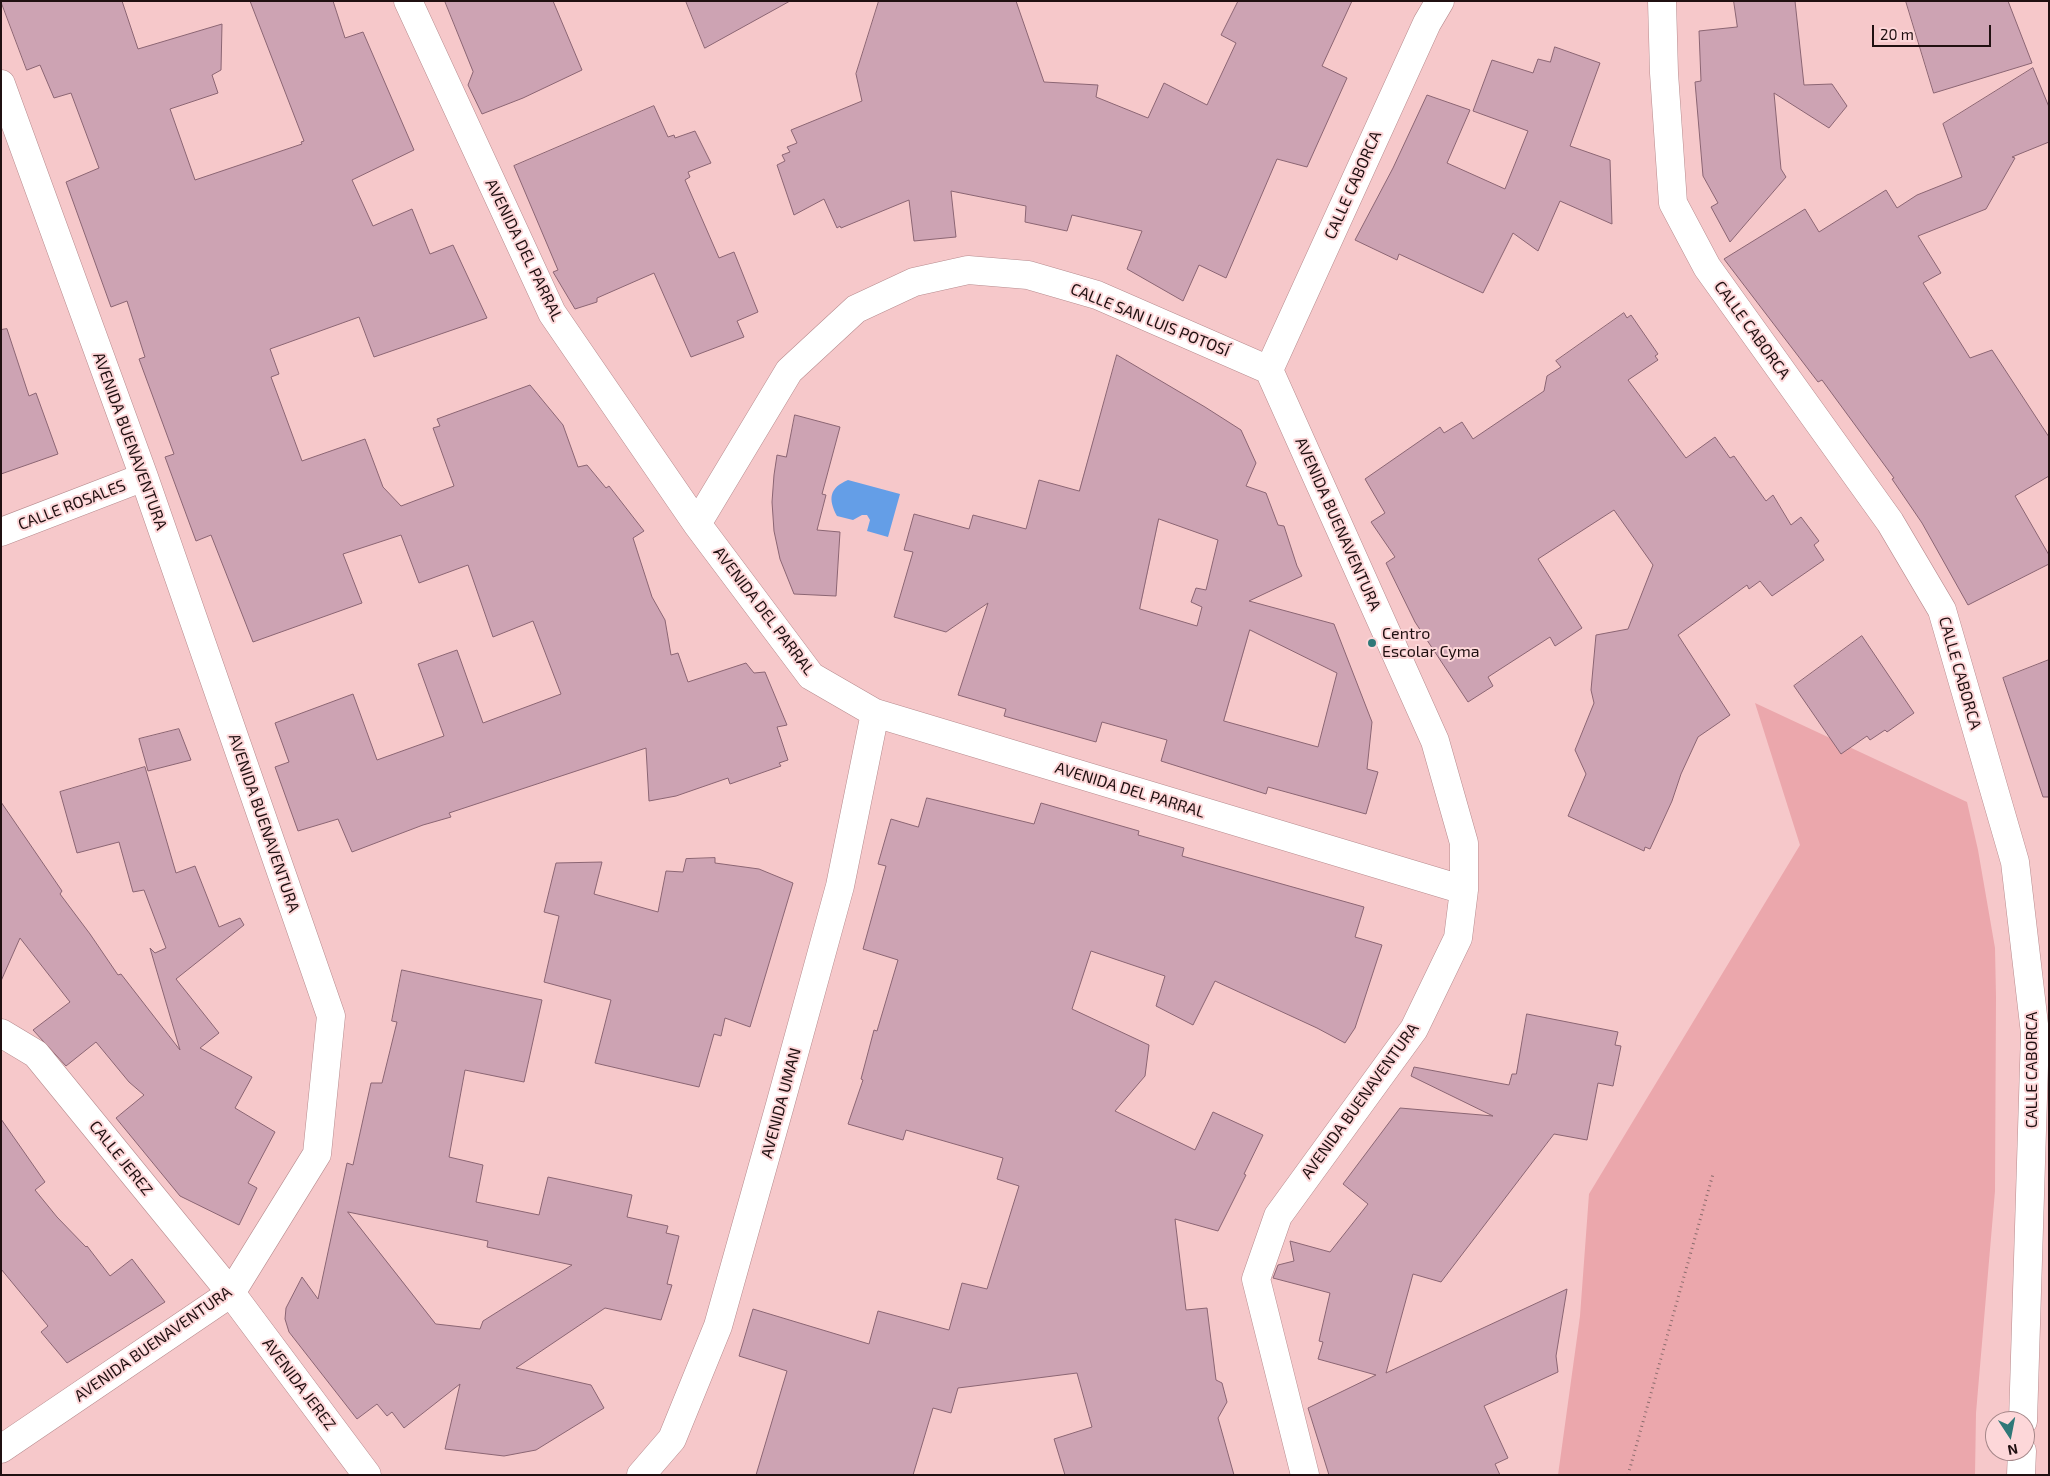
<!DOCTYPE html>
<meta charset="utf-8">
<style>
body{margin:0}
#map{position:relative;width:2050px;height:1476px;overflow:hidden;background:#f6c8ca;font-family:"Exo 2",sans-serif}
canvas{display:block}
.frame{position:absolute;inset:0;border:2px solid #201011;pointer-events:none}
.north{position:absolute;left:1985px;top:1411px;width:50px;height:50px;box-sizing:border-box;background:#fdd7d9;border:1px solid #a58789;border-radius:50%;rotate:169deg;font-size:14px;font-weight:700;line-height:20px;text-align:center;color:#201011}
.north::after{content:'';display:block;margin:auto;width:18px;height:22px;background:#2f7878;clip-path:polygon(50% 0,100% 100%,50% 72%,0 100%)}
.scale{position:absolute;left:1872px;top:25px;width:119px;height:22px;box-sizing:border-box;border:2px solid #201011;border-top:0;padding-left:6px;font-size:15px;line-height:18px;white-space:nowrap;color:#201011;-webkit-text-stroke:4px #fdd7d9;paint-order:stroke}
</style>
<div id="map">
<canvas width="2050" height="1476"></canvas>
<div class="frame"></div>
<div class="north">N</div>
<div class="scale">20 m</div>
</div>
<script>
const g = document.querySelector('canvas').getContext('2d');
g.lineJoin = 'round';
function paint(path, color) { g.fillStyle = color; g.fill(path, 'evenodd'); }
function strokePath(path, color, width, dash) { g.strokeStyle = color; g.lineWidth = width; g.lineCap = dash ? 'butt' : 'round'; g.setLineDash(dash || []); g.stroke(path); }
function label(font, color, halo, rows, align = 'center') {
  g.font = font + ' "Exo 2",sans-serif'; g.lineWidth = 4; g.setLineDash([]); g.textBaseline = 'middle'; g.strokeStyle = halo; g.fillStyle = color; for (const [text, x, y, turn = 0] of rows) {
    g.save(); g.translate(x, y); g.rotate((+turn || 0) * Math.PI / 180); g.textAlign = isNaN(turn) ? turn : align; if (halo) g.strokeText(text, 0, 0); g.fillText(text, 0, 0); g.restore();
  }
}
paint(new Path2D(`
 M 1755,703 L 1967,802 L 1978,850 L 1995,948 L 1996,997 L 1995,1191 L 1976,1413 L 1975,1475 L 1558,1475 L 1580,1316 L 1589,1194 L 1800,845 Z`), '#eba7ac');
paint(new Path2D(`
 M 848,480 L 900,494 L 888,537 L 867,531 L 870,520 L 867,515 L 862,515 L 853,520 L 837,516 C 828,499 829,488 848,480 Z`), '#649ee7');
const building = new Path2D(`
 M 1,1 L 122,1 L 138,49 L 222,24 L 221,70 L 212,75 L 218,93 L 170,109 L 195,180 L 302,144 L 301,142 L 304,141 L 250,1 L 333,1 L 345,38 L 363,32 L 414,150 L 352,180 L 373,226 L 412,209 L 430,254 L 453,245 L 487,318 L 374,357 L 359,317 L 270,349 L 279,374 L 271,377 L 302,461 L 365,439 L 383,487 L 401,506 L 454,486 L 433,428 L 440,426 L 437,419 L 530,385 L 563,425 L 578,467 L 587,465 L 606,488 L 609,486 L 644,531 L 633,538 L 652,597 L 665,620 L 671,655 L 678,653 L 688,682 L 746,663 L 754,673 L 765,672 L 787,725 L 777,727 L 788,760 L 779,763 L 781,766 L 730,784 L 728,778 L 676,796 L 649,801 L 646,748 L 449,813 L 451,817 L 423,825 L 352,852 L 338,819 L 298,831 L 275,767 L 289,762 L 275,723 L 353,694 L 377,760 L 444,736 L 418,664 L 457,650 L 483,723 L 561,694 L 533,621 L 493,637 L 468,565 L 419,583 L 401,535 L 343,554 L 362,603 L 253,642 L 211,535 L 196,541 L 165,457 L 174,454 L 139,359 L 145,357 L 127,301 L 111,307 L 66,182 L 99,168 L 71,93 L 54,98 L 40,65 L 27,70 Z
 M 445,1 L 553,1 L 582,70 L 523,98 L 482,114 L 468,85 L 473,72 Z
 M 686,1 L 790,1 L 705,48 Z
 M 879,1 L 1016,1 L 1044,82 L 1098,85 L 1096,97 L 1148,118 L 1164,83 L 1207,105 L 1236,43 L 1221,35 L 1238,1 L 1352,1 L 1322,66 L 1347,78 L 1307,167 L 1277,159 L 1226,278 L 1199,265 L 1183,301 L 1127,269 L 1142,231 L 1072,215 L 1067,231 L 1025,222 L 1026,206 L 951,191 L 956,237 L 914,241 L 909,200 L 841,228 L 840,226 L 837,228 L 824,199 L 794,215 L 777,165 L 785,161 L 782,155 L 790,152 L 787,147 L 797,143 L 791,130 L 862,101 L 856,74 Z
 M 1734,1 L 1795,1 L 1804,85 L 1832,84 L 1847,106 L 1829,128 L 1774,93 L 1781,169 L 1786,177 L 1730,242 L 1711,207 L 1718,203 L 1703,176 L 1695,82 L 1701,81 L 1699,31 L 1737,27 Z
 M 1906,1 L 2008,1 L 2032,63 L 1934,93 Z
 M 1555,47 L 1600,63 L 1570,146 L 1610,160 L 1612,224 L 1560,201 L 1538,251 L 1513,233 L 1483,293 L 1399,254 L 1397,260 L 1355,240 L 1393,168 L 1427,95 L 1470,110 L 1447,163 L 1505,189 L 1528,131 L 1473,111 L 1492,60 L 1533,73 L 1538,59 L 1550,62 Z
 M 2033,68 L 2049,107 L 2049,142 L 2012,157 L 2015,158 L 1986,209 L 1918,236 L 1941,273 L 1923,283 L 1970,358 L 1992,350 L 2049,437 L 2049,476 L 2015,496 L 2049,555 L 2049,564 L 1968,605 L 1922,523 L 1892,479 L 1894,478 L 1822,380 L 1818,382 L 1724,259 L 1805,209 L 1819,232 L 1886,190 L 1897,208 L 1917,195 L 1962,177 L 1943,124 Z
 M 654,106 L 668,137 L 674,135 L 675,138 L 695,131 L 711,163 L 688,172 L 690,177 L 685,180 L 719,258 L 734,252 L 758,312 L 737,321 L 744,337 L 691,357 L 654,273 L 597,298 L 597,302 L 575,309 L 553,272 L 558,270 L 514,166 Z
 M 1624,313 L 1627,318 L 1631,315 L 1658,354 L 1655,356 L 1658,360 L 1628,380 L 1686,458 L 1715,437 L 1730,458 L 1734,456 L 1766,501 L 1773,495 L 1791,525 L 1801,517 L 1819,541 L 1814,545 L 1824,560 L 1772,596 L 1760,581 L 1749,589 L 1747,585 L 1678,635 L 1730,715 L 1698,737 L 1681,774 L 1672,801 L 1650,849 L 1645,847 L 1644,851 L 1568,816 L 1586,774 L 1575,750 L 1594,703 L 1591,690 L 1596,635 L 1628,629 L 1653,565 L 1614,510 L 1538,559 L 1582,628 L 1555,646 L 1550,637 L 1488,677 L 1493,686 L 1468,702 L 1415,622 L 1386,563 L 1395,557 L 1371,522 L 1385,513 L 1365,479 L 1440,427 L 1444,433 L 1462,422 L 1473,439 L 1544,391 L 1547,376 L 1561,367 L 1556,361 Z
 M 7,329 L 29,396 L 36,393 L 58,454 L 1,474 L 1,330 Z
 M 1117,355 L 1205,407 L 1241,430 L 1256,463 L 1246,486 L 1266,493 L 1278,525 L 1284,526 L 1297,566 L 1302,576 L 1249,601 L 1334,624 L 1372,722 L 1367,769 L 1378,772 L 1366,814 L 1268,787 L 1266,794 L 1161,761 L 1167,740 L 1102,722 L 1096,742 L 1004,716 L 1006,709 L 958,695 L 988,603 L 946,632 L 894,617 L 913,552 L 904,550 L 914,514 L 969,529 L 973,515 L 1026,529 L 1039,480 L 1079,491 ZM 1159,519 L 1218,540 L 1206,590 L 1196,588 L 1191,602 L 1202,607 L 1197,626 L 1140,609 ZM 1250,630 L 1337,673 L 1318,747 L 1224,721 Z
 M 795,415 L 840,427 L 822,494 L 826,495 L 817,530 L 840,532 L 836,596 L 794,594 L 780,559 L 774,531 L 772,502 L 774,475 L 777,455 L 786,457 Z
 M 1862,636 L 1914,713 L 1887,732 L 1885,730 L 1870,740 L 1867,736 L 1841,754 L 1794,686 Z
 M 2049,660 L 2049,797 L 2043,797 L 2003,678 Z
 M 179,729 L 191,760 L 148,771 L 139,739 Z
 M 145,767 L 176,873 L 195,866 L 219,927 L 240,918 L 244,925 L 176,979 L 219,1033 L 200,1048 L 252,1077 L 235,1108 L 275,1132 L 248,1183 L 257,1188 L 239,1225 L 180,1196 L 116,1118 L 144,1095 L 129,1082 L 96,1042 L 66,1066 L 33,1030 L 70,1002 L 20,938 L 1,981 L 1,802 L 62,891 L 60,894 L 90,934 L 118,975 L 121,974 L 180,1050 L 150,948 L 155,953 L 166,948 L 144,890 L 133,892 L 119,842 L 77,853 L 60,792 Z
 M 927,798 L 1034,824 L 1041,803 L 1139,831 L 1138,835 L 1184,848 L 1182,856 L 1364,907 L 1355,937 L 1382,945 L 1355,1028 L 1345,1043 L 1317,1028 L 1215,981 L 1193,1025 L 1156,1006 L 1165,976 L 1091,951 L 1072,1009 L 1149,1045 L 1145,1076 L 1115,1111 L 1195,1150 L 1213,1112 L 1263,1135 L 1244,1174 L 1246,1175 L 1218,1231 L 1175,1219 L 1186,1310 L 1207,1308 L 1216,1380 L 1222,1383 L 1227,1402 L 1218,1418 L 1234,1475 L 1065,1475 L 1054,1439 L 1092,1427 L 1077,1373 L 958,1388 L 951,1413 L 933,1408 L 913,1475 L 756,1475 L 787,1371 L 739,1356 L 753,1309 L 869,1344 L 878,1311 L 949,1330 L 962,1283 L 987,1289 L 1019,1186 L 997,1179 L 1003,1158 L 906,1130 L 903,1140 L 848,1124 L 863,1080 L 861,1079 L 874,1030 L 877,1031 L 898,960 L 863,949 L 886,866 L 878,864 L 891,819 L 918,827 Z
 M 715,858 L 715,863 L 759,869 L 793,883 L 750,1027 L 725,1018 L 721,1036 L 714,1034 L 699,1087 L 595,1063 L 611,1000 L 544,982 L 559,916 L 544,912 L 556,863 L 602,862 L 594,894 L 658,912 L 666,871 L 683,872 L 686,859 Z
 M 402,970 L 542,1000 L 524,1082 L 465,1070 L 449,1157 L 483,1165 L 476,1202 L 539,1215 L 548,1177 L 632,1195 L 627,1217 L 668,1226 L 666,1233 L 679,1236 L 667,1284 L 672,1285 L 661,1320 L 605,1308 L 516,1368 L 591,1385 L 604,1408 L 536,1450 L 504,1456 L 445,1449 L 460,1384 L 404,1428 L 392,1412 L 387,1416 L 377,1404 L 357,1419 L 289,1332 L 285,1319 L 286,1308 L 302,1277 L 318,1299 L 347,1163 L 353,1165 L 371,1083 L 382,1083 L 397,1022 L 392,1021 ZM 348,1212 L 488,1241 L 487,1247 L 572,1265 L 483,1321 L 480,1329 L 436,1324 Z
 M 1527,1014 L 1618,1032 L 1615,1045 L 1621,1046 L 1613,1086 L 1598,1083 L 1587,1140 L 1554,1134 L 1441,1282 L 1413,1274 L 1386,1373 L 1567,1289 L 1556,1356 L 1558,1372 L 1484,1406 L 1508,1458 L 1495,1464 L 1500,1475 L 1329,1475 L 1308,1408 L 1376,1375 L 1318,1359 L 1323,1342 L 1319,1341 L 1330,1293 L 1273,1278 L 1278,1265 L 1294,1261 L 1290,1241 L 1330,1252 L 1368,1204 L 1343,1184 L 1400,1108 L 1493,1116 L 1411,1076 L 1414,1067 L 1509,1085 L 1512,1074 L 1516,1074 Z
 M 1,1119 L 45,1182 L 35,1190 L 57,1217 L 86,1247 L 87,1246 L 110,1276 L 132,1259 L 165,1302 L 67,1363 L 41,1332 L 48,1326 L 1,1269 Z`);
paint(building, '#cda3b3');
strokePath(building, '#8b6573', 1);
const minor = new Path2D(`
 M 408,1 L 552,313 L 697,524 L 811,676 L 875,713 L 1464,890
 M 1662,1 L 1664,73 L 1673,203 L 1707,267 L 1890,522 L 1942,610 L 2015,862 L 2035,1033 L 2023,1421
 M 1,84 L 144,477 L 331,1016 L 317,1154 L 231,1293 L 1,1449
 M 1269,370 L 1435,741 L 1464,843 L 1464,890 L 1458,938 L 1414,1029 L 1278,1216 L 1256,1279 L 1305,1475
 M 1269,370 L 1427,23 L 1440,1
 M 697,524 L 789,371 L 856,309 L 914,282 L 968,270 L 1028,275 L 1097,295 L 1269,370
 M 1,532 L 144,477
 M 1,1033 L 36,1054 L 231,1293 L 367,1475
 M 641,1475 L 672,1439 L 718,1326 L 780,1105 L 840,886 L 875,713
 M 2021,1475 L 2022,1451`);
strokePath(minor, '#b78b8e', 29);
strokePath(new Path2D(`
 M 1628,1475 L 1713,1174`), '#8b6c6d', 3, [1, 4]);
strokePath(minor, '#fff', 28);
for (const [x, y, r, color] of [
 [1372,643,5,"#2f7878"]
]) { const dot = new Path2D(); dot.arc(x, y, r, 0, 2 * Math.PI); g.fillStyle = color; g.fill(dot); strokePath(dot, '#fdd7d9', 2); }
label('16px', '#201011', '#fdd7d9', [
 ["CALLE CABORCA",1353,185,-66],
 ["AVENIDA DEL PARRAL",524,250,64],
 ["CALLE SAN LUIS POTOSÍ",1150,320,22],
 ["CALLE CABORCA",1752,330,54],
 ["AVENIDA BUENAVENTURA",130,441,70],
 ["CALLE ROSALES",72,505,-21],
 ["AVENIDA BUENAVENTURA",1338,524,66],
 ["AVENIDA DEL PARRAL",764,611,53],
 ["CALLE CABORCA",1960,673,74],
 ["AVENIDA DEL PARRAL",1130,790,17],
 ["AVENIDA BUENAVENTURA",264,823,71],
 ["CALLE CABORCA",2032,1070,-90],
 ["AVENIDA BUENAVENTURA",1360,1101,-54],
 ["AVENIDA UMAN",781,1103,-75],
 ["CALLE JEREZ",121,1158,51],
 ["AVENIDA BUENAVENTURA",153,1344,-35],
 ["AVENIDA JEREZ",299,1384,53]
]);
label('16px', '#201011', '#fdd7d9', [
 ["Centro",1382,634],
 ["Escolar Cyma",1382,652]
], 'left');
</script>
